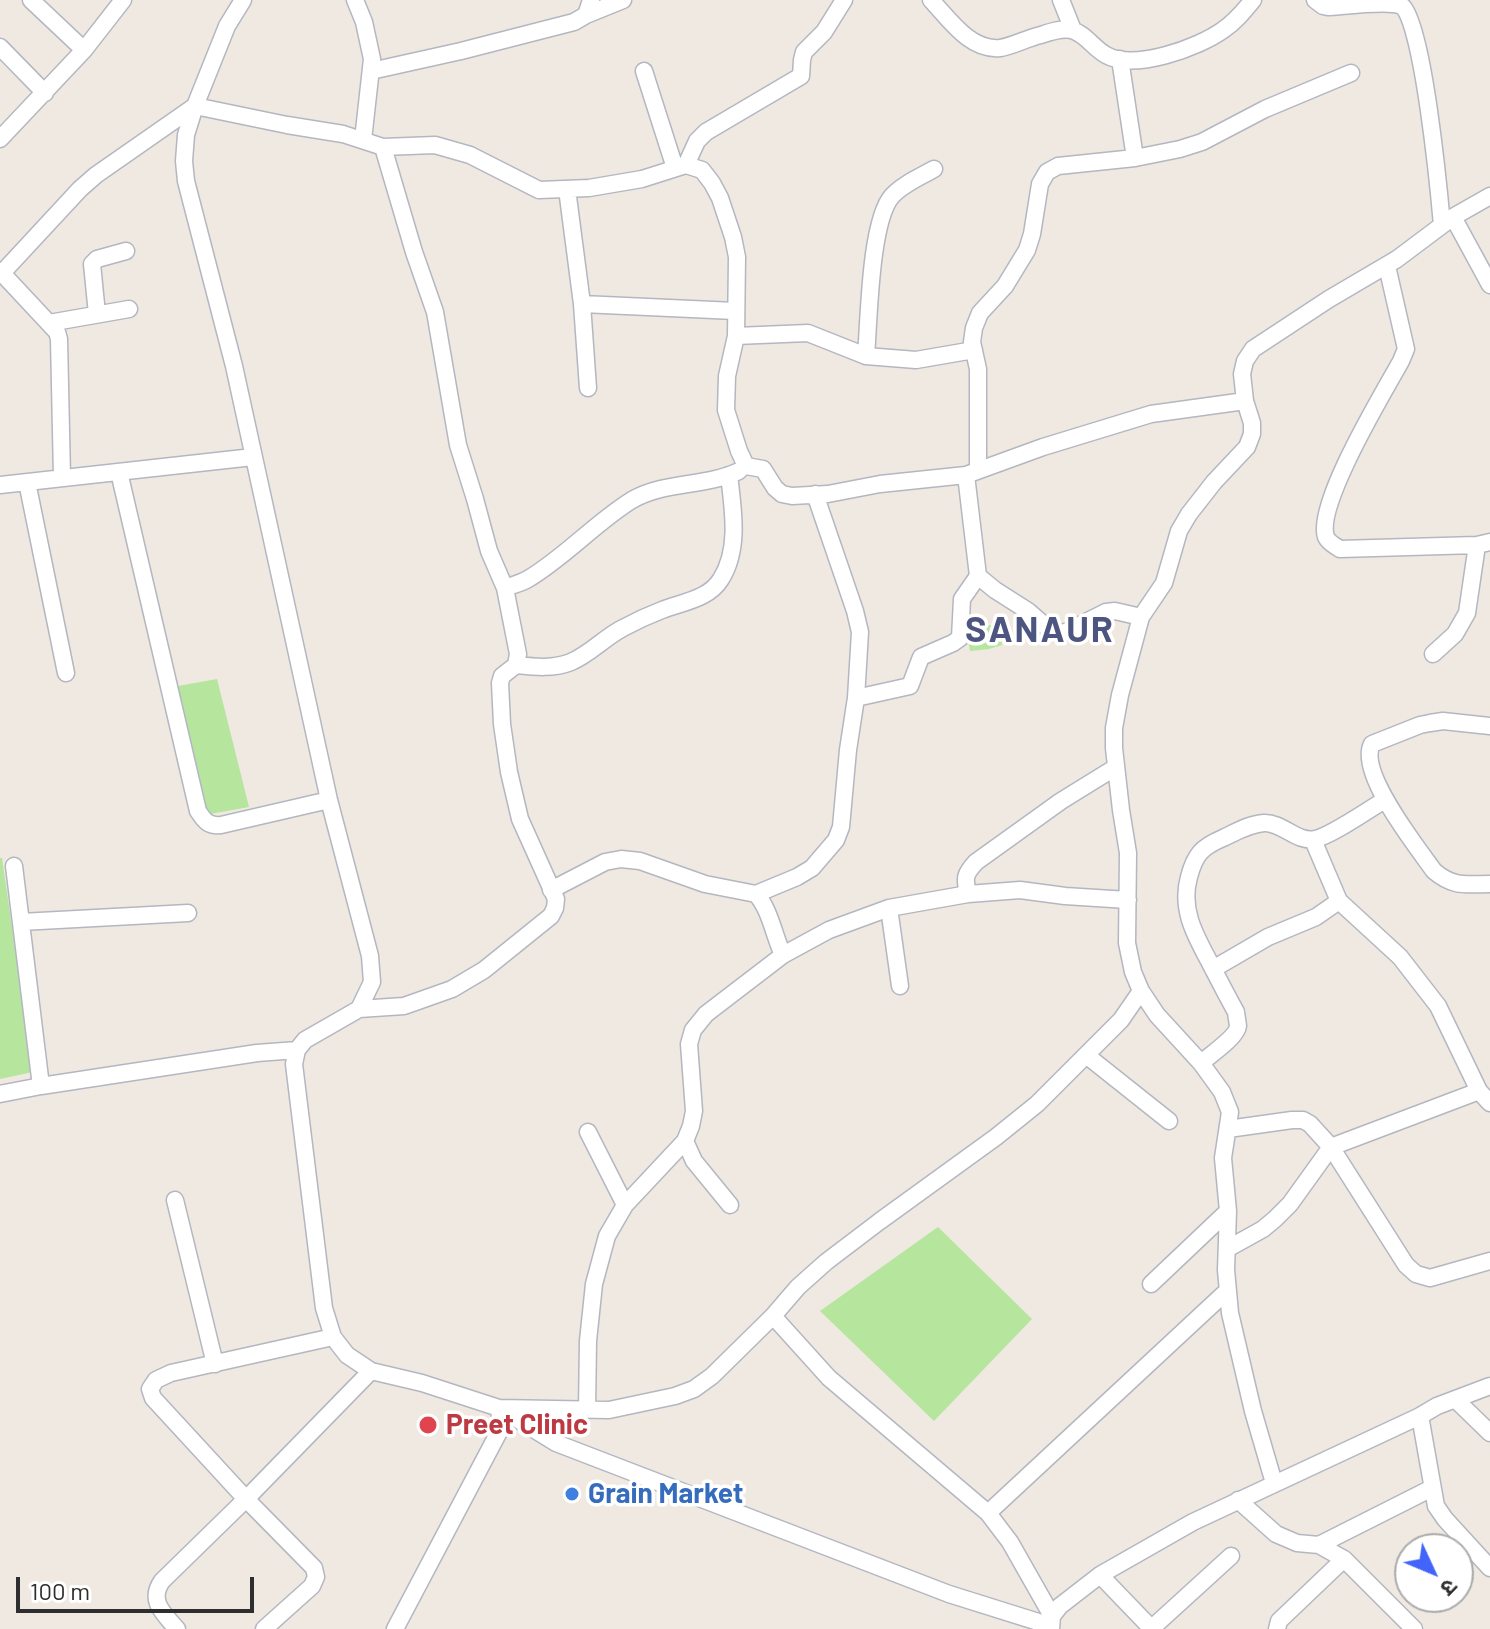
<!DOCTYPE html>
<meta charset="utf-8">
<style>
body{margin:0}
#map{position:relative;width:1490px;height:1629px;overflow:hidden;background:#efe9e1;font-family:Barlow,"Noto Sans Devanagari",sans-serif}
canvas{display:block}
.north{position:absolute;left:1394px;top:1533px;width:80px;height:80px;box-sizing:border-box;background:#fff;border:2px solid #ababab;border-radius:50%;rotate:134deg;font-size:22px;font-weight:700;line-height:32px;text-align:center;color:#2e2e2e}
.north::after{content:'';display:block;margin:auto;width:28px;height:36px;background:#4264fb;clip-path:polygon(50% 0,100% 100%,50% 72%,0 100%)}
.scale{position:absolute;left:16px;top:1577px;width:238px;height:36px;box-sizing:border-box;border:4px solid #2e2e2e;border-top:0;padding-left:10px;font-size:24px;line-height:28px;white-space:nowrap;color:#2e2e2e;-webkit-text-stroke:6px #fff;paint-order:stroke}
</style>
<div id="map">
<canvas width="1490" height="1629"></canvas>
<div class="north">उ</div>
<div class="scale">100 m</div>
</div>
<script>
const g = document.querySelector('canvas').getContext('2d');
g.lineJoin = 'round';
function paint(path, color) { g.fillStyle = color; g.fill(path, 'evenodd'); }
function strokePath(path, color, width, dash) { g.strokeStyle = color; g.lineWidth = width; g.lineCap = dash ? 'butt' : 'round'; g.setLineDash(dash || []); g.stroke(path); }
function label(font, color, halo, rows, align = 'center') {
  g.font = font + ' Barlow,sans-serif'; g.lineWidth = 7; g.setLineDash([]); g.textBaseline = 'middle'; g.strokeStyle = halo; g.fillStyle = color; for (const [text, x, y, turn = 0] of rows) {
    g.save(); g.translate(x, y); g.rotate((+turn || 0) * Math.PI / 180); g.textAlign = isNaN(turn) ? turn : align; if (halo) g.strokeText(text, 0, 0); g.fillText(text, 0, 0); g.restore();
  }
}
paint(new Path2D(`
 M 999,624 L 1002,645 L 989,649 L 970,651 L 966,628 Z
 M 217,679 L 249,807 L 194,817 L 167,688 Z
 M 0,858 L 2,858 L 33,1072 L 0,1079 Z
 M 938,1227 L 1032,1319 L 934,1421 L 820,1311 Z`), '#b6e59e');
const minor = new Path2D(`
 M 31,0 L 84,50
 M 243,0 L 227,26 L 195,106 L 186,135 L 184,161 L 186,181 L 234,366 L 329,800 L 370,956 L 372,982 L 359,1009 L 305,1040 L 297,1050 L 294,1064 L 324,1308 L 333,1337 L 347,1355 L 371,1371 L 422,1383 L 499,1408 L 556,1443 L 949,1594 L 1051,1626
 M 355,0 L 364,22 L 372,59 L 363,140
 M 931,0 C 949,19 970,51 1000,48 C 1013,46 1027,38 1041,35 C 1050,32 1061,28 1071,30 C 1085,33 1093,48 1106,55 C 1134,71 1198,48 1223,30 C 1235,22 1244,11 1253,0
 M 1061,0 L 1073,30
 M 1315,0 L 1323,6 L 1328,7 C 1344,6 1390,0 1402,6 C 1423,23 1439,191 1442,225
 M 586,15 L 623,0
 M 0,47 L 45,93
 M 1120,59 L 1135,158
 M 371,71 L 461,51 L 574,22 L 586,15 L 591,0
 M 644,71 L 675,168
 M 0,139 L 84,50 L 123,0
 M 686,165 L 702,170 L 712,183 L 720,198 L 733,237 L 737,257 L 736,336 L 727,376 L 726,410 L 739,451 L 746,466 L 763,469 L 775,488 L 782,494 L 792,496 L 828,494 L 880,484 L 966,475 L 1043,447 L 1151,414 L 1245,401
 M 567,189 L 582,304 L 588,388
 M 1453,217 L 1490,285
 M 1387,266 L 1406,349 L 1401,361 C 1384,392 1315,505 1326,537 C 1329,543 1334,545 1340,549 L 1477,545 L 1490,542
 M 0,271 L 57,332 L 59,339 L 62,477
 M 2,273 L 80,189 L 96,175 L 195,106 L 287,125 L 343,134 L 383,147 L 435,145 L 470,155 L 539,190 L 589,188 L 642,179 L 686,165 L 697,141 L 706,132 L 801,76 L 802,60 L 804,52 L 824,32 L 844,0
 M 582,304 L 735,311
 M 97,314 L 92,264 L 97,259 L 126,251
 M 49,323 L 129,309
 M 736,336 L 808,333 L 866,356 L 916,360 L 974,350
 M 866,356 C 869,320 870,221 892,196 C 903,184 920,177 934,169
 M 978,470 L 978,369 L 972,342 L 974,328 L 980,313 L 1005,286 L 1027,250 L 1032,234 L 1040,184 L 1047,172 L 1058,166 L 1135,158 L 1180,149 L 1202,142 L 1265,109 L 1351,73
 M 119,472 L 198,811 C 205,822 209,826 221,825 L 329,800
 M 966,475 L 978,576 L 995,590 L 1028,611 L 1051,631 L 1059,633 L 1066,632 L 1106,612 L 1115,611 L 1141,617
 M 27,482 L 66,673
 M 0,485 L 253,457
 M 505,588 C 513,585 521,583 528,579 C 565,557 595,523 632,500 C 665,481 705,487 739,471
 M 1433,654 L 1455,634 L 1467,613 L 1477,545
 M 516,665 C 535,667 554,669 571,662 C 590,654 605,637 623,628 C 636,621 649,615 662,610 C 683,602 709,599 721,579 C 740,549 733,509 729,475
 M 856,698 L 910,686 L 921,657 L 953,643 L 960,638 L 962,599 L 978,576
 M 1490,726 L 1443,721 L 1430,723 L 1420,725 L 1372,744 C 1357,772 1417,847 1434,871 C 1454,888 1466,884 1490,884
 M 1313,840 L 1339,901 L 1400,957 L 1438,1006 L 1479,1091 L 1490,1103
 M 14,866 L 41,1086
 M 551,890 L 605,862 L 621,859 L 640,861 L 705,884 L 756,894 C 770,909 774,936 783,955
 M 756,894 L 797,877 L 812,868 L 836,840 L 841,827 L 848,750 L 856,698 L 860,632 L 855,611 L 815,494
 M 968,894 C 964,877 965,874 976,862 L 1061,801 L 1116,767
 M 889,908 L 900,986
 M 21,922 L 188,913
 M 1213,969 L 1268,937 L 1316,917 L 1339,901
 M 359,1009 L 404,1006 L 452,989 L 484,970 L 551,916 L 555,908 L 556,899 L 520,819 L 509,772 L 502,724 L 500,683 L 502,676 L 516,665 L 518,654 L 505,588 L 489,551 L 475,499 L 458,445 L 435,312 L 414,252 L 383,147
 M 1086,1055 L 1169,1121
 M 1201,1063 C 1210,1055 1237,1037 1238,1026 C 1238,1025 1236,1013 1236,1012 C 1227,996 1219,980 1210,963 C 1195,935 1180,909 1189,877 C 1195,854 1202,847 1223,838 C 1236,832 1249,824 1264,823 C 1282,822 1297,843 1315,839 C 1331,836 1369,809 1385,800
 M 0,1094 L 41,1086 L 257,1053 L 297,1050
 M 1228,1129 L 1292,1120 L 1303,1120 L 1310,1124 L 1331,1147 L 1406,1265 L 1416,1274 L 1430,1278 L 1490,1261
 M 588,1132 L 625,1205
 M 685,1141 L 694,1161 L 730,1205
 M 175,1200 L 215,1364
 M 1227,1249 L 1263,1229 L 1275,1219 L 1290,1204 L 1331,1147 L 1479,1091
 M 1151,1284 L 1228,1211
 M 773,1316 L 829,1378 L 988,1513 L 1010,1542 L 1052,1616
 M 1455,1399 L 1490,1433
 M 587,1410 L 588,1341 L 594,1284 L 607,1236 L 625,1205 L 685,1141 L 691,1126 L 694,1111 L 689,1044 L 693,1030 L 706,1014 L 783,955 L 829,930 L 889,908 L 968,894 L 1020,890 L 1065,896 L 1128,900
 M 1420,1416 L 1436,1506 L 1445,1519 L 1490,1568
 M 1274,1483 L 1253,1411 L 1230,1313 L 1226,1270 L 1228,1211 L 1223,1158 L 1230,1112 L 1222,1092 L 1201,1063 L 1157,1015 L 1141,991 L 1133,972 L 1127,943 L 1128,853 L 1121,810 L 1114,748 L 1114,728 L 1120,695 L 1141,617 L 1164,583 L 1179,531 L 1189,514 L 1214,482 L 1247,447 L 1252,434 L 1252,423 L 1245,401 L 1242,374 L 1245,361 L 1253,349 L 1329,299 L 1397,259 L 1453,217 L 1490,196
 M 1238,1500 L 1276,1534 L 1297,1543 L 1319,1545 L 1432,1488
 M 988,1513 L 1228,1290
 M 1319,1545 L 1344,1559 L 1414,1629
 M 1100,1575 L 1152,1629
 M 1152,1628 L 1231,1556
 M 177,1629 C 164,1614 148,1601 162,1581 L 246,1499 L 371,1371
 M 264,1629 L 312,1586 L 316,1577 L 314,1568 L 246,1499 L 153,1398 L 150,1389 L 156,1380 L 171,1373 L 333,1337
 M 395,1629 L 501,1428 L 499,1408 L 609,1410 L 675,1396 L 694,1389 L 712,1376 L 773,1316 L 798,1287 L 826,1262 L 880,1221 L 996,1137 L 1037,1104 L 1121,1020 L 1141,991
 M 1051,1629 L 1052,1616 L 1060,1606 L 1100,1575 L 1193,1522 L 1420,1416 L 1437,1406 L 1490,1386
 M 1277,1629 L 1279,1621 L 1344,1559`);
strokePath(minor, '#b4b7c1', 19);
strokePath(minor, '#fff', 16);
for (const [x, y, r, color] of [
 [428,1425,10,"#e0444e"],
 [572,1494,8,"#3f7fe0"]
]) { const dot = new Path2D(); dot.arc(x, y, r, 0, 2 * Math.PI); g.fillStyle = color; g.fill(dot); strokePath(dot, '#fff', 3); }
label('bold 28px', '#be3a42', '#fff', [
 ["Preet Clinic",446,1425]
], 'left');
label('bold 28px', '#366cbe', '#fff', [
 ["Grain Market",588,1494]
], 'left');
g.letterSpacing = '2px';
label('bold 36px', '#4d5680', '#fff', [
 ["SANAUR",1040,630]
]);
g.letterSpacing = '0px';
</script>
